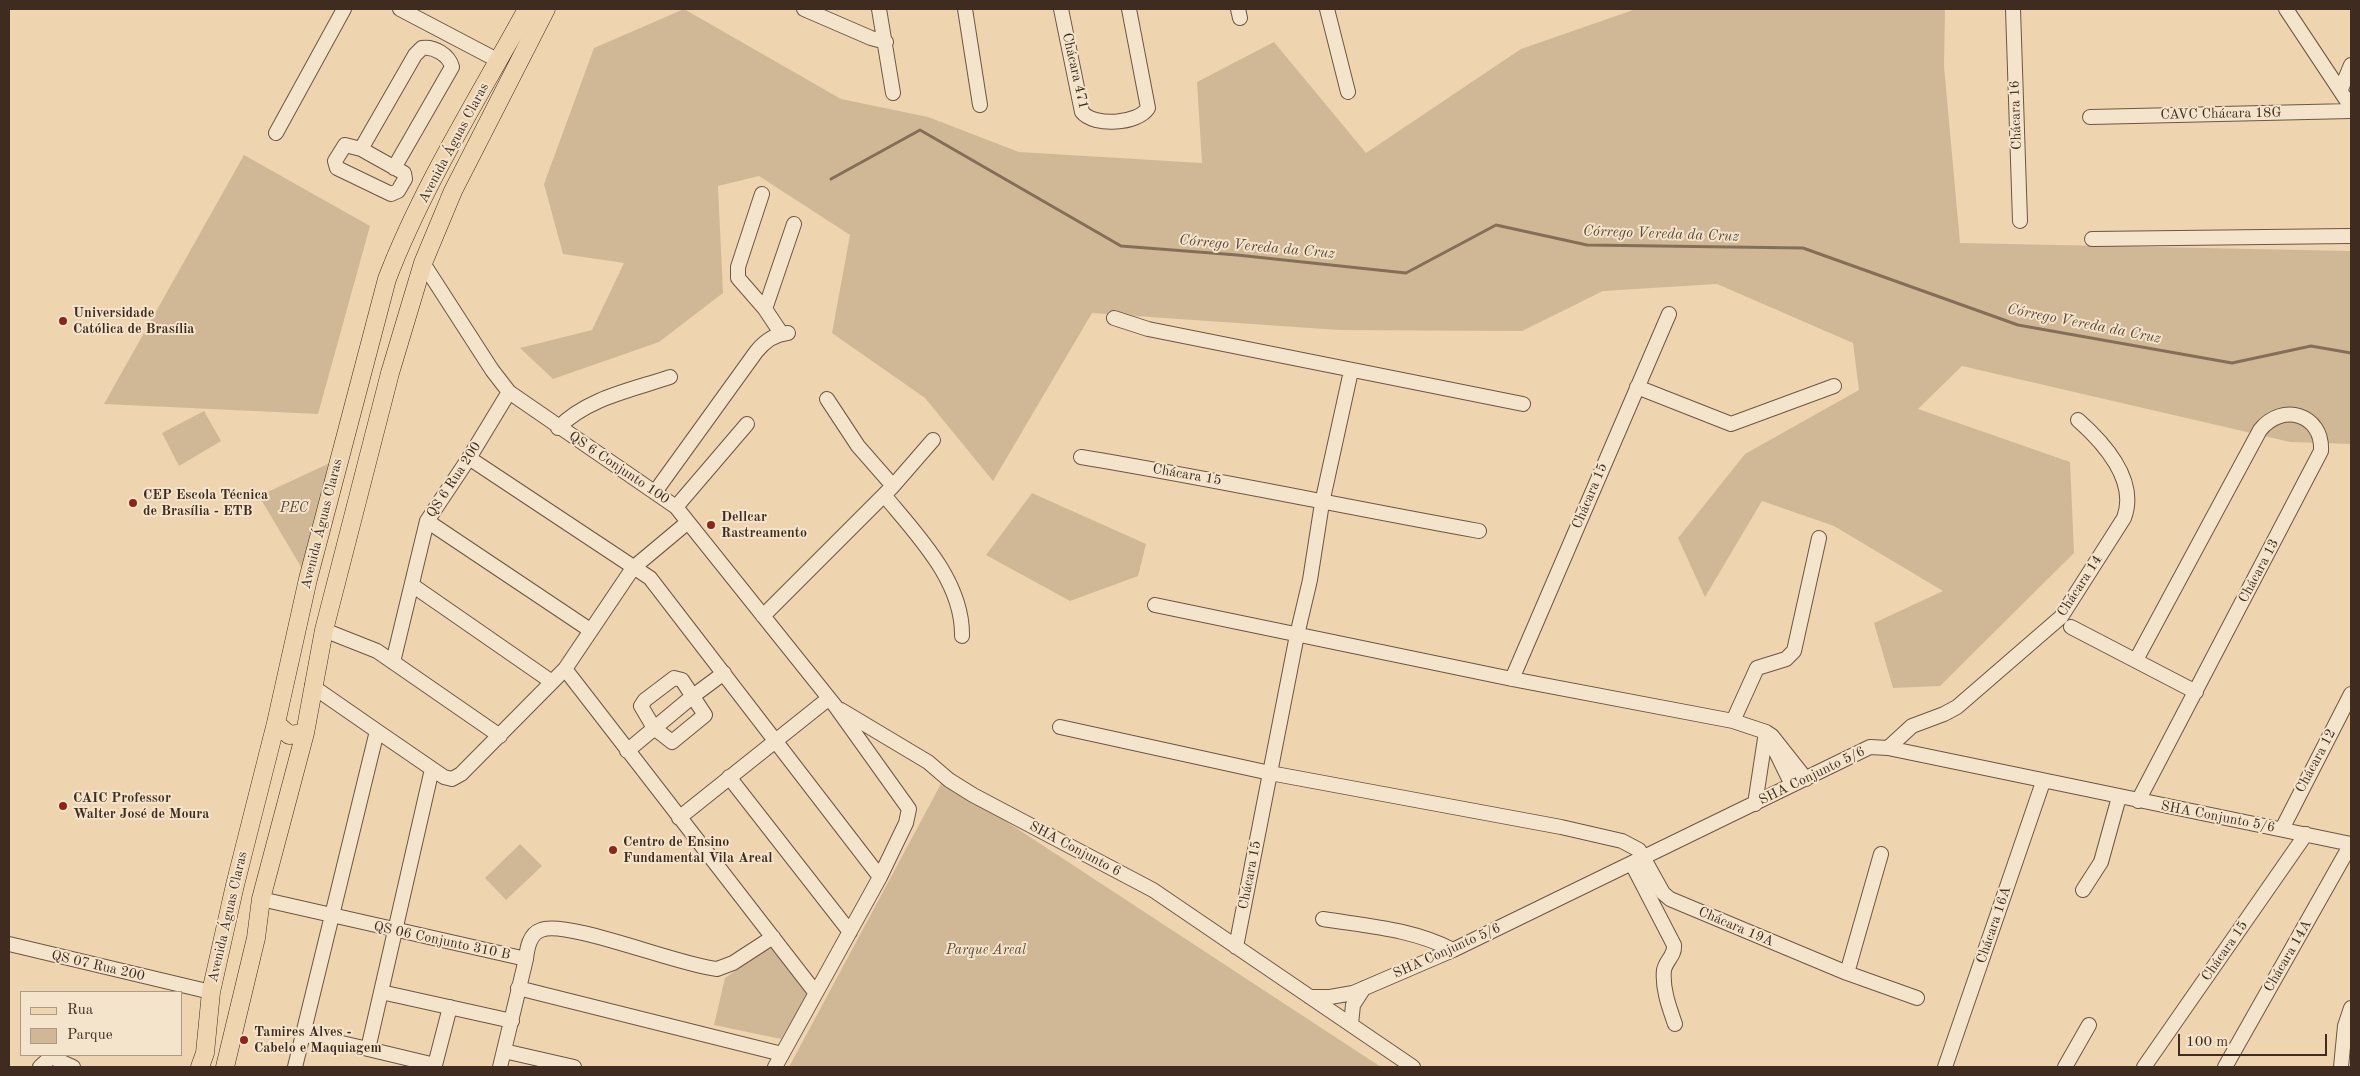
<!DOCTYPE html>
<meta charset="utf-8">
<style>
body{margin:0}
#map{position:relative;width:2360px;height:1076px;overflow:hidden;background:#eed5af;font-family:"Old Standard TT",serif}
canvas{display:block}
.frame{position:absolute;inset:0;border:10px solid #402b20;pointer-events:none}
.legend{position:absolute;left:20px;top:991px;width:162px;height:65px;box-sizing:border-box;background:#f4e4cb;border:1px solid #ac9a87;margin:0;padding:6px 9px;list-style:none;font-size:15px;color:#402b20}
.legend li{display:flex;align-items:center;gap:10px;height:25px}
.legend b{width:25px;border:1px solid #ac9a87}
.scale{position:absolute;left:2178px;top:1034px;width:149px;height:22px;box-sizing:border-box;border:2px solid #402b20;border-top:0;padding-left:6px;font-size:15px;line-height:18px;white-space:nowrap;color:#402b20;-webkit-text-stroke:4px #f4e4cb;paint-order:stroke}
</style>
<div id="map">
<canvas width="2360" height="1076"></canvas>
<div class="frame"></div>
<ul class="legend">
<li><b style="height:6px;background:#eed5af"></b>Rua</li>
<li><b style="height:14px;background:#d0b897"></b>Parque</li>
</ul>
<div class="scale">100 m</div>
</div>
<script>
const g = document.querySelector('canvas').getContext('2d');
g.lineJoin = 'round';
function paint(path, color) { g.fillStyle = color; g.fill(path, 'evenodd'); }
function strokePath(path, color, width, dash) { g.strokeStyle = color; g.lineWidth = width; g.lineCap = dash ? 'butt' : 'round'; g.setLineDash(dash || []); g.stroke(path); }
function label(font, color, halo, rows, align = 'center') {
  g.font = font + ' "Old Standard TT",serif'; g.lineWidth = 4; g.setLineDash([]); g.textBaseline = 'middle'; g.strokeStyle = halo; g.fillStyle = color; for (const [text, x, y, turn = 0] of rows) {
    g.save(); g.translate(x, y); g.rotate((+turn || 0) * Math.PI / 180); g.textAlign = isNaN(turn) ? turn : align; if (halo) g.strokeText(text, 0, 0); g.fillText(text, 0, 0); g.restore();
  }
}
paint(new Path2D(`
 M 684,9 L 841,99 L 928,117 L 1019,152 L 1202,163 L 1197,82 L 1274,42 L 1366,153 L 1521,49 L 1636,9 L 1945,9 L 1944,66 L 1960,243 L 2351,251 L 2351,444 L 2290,442 L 1962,366 L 1918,409 L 2070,462 L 2074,553 L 1940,686 L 1893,688 L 1874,623 L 1943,591 L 1834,526 L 1762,501 L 1705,597 L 1678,538 L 1745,454 L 1859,390 L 1853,343 L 1717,284 L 1603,291 L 1522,331 L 1339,330 L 1092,313 L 993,481 L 925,398 L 832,333 L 850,235 L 759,176 L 718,186 L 723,293 L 659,342 L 553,379 L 520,348 L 592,330 L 624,263 L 563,254 L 544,184 L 594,48 Z
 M 244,155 L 370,226 L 318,414 L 104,404 Z
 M 204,411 L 221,441 L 179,466 L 162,433 Z
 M 332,462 L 304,572 L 259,496 Z
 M 1032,493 L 1146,544 L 1138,576 L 1070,601 L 986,555 Z
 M 943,780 L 1381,1067 L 789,1067 Z
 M 520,844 L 542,866 L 506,900 L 485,878 Z
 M 767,949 L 773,949 L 805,989 L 806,996 L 781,1039 L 714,1025 L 725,978 Z`), '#d0b897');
strokePath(new Path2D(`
 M 831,179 L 920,130 L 1121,246 L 1237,255 L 1406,273 L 1496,225 L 1587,245 L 1803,248 L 2018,325 L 2232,363 L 2311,346 L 2351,353`), '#856e58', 3);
const minor = new Path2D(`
 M 400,9 L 499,61
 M 804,9 L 871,38 L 886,42
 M 879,9 L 893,93
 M 965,9 L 980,105
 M 1061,9 L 1082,112 C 1094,127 1138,124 1148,108 L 1129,9
 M 1238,9 L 1240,18
 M 1327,9 L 1348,92
 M 2013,9 L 2020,221
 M 2286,9 L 2351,107
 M 2341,89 L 2351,65
 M 2090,117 L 2351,111
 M 276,133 L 344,9
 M 345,145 L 361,149 L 404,173 L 405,179 L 398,191 L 391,194 L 337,168 L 335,161 Z
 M 361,149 L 415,55 L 422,48 C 434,46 449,55 452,67 L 394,168
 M 762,194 L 738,267 L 738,278 L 765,309 L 781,333
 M 2092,239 L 2351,236
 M 423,263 L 492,370 L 509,392 L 676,507 L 836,707 L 909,809 L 906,823 L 880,877 L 775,1067
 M 765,309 L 794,224
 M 1114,318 L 1148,329 L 1523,404
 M 1637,387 L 1731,424 L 1834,386
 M 827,399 L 858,446 L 893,486
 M 558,428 C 587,398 632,390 670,377
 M 1081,457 C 1214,479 1346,507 1479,531
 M 469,458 L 650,578 L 880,877
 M 655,492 L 756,352 C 764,342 774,334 788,333
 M 884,495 C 917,535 963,581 962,636
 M 676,507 L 747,424
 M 427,521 L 590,630
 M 412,585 L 552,682
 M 1155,605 L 1512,679 L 1733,721 L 1766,732 L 1772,736 L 1806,779
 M 763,616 L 893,486 L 933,440
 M 2071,627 L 2196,692
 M 324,630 L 377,651 L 500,736
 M 2136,660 L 2260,430 C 2282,402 2323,414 2321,451 L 2138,801
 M 393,662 L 427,521 L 469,458 L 509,392
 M 565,669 L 633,568 L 688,522
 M 674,678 L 682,680 L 705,715 L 672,742 L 654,728 L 641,706 L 645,700 Z
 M 1512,679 L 1669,314
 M 312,686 L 377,731
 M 841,710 L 928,762 L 949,780 L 973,795 L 1153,890 L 1413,1067
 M 1733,721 L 1757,668 L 1786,659 L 1794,651 L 1819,538
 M 1060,727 L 1270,773 L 1561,827 L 1622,841 L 1639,850 L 1663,893 L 1670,899 L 1847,973 L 1917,998
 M 1774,748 L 1792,785
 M 1888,748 L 1912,726 L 1944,714 L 1957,707 L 2061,617 L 2124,518 C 2138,481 2104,443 2078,420
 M 627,751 L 693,696 L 724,673
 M 729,777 L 850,932
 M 1755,804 L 1766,732
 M 679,818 L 828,699
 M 2282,829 L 2351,694
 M 1632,864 L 1674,945 C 1675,956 1666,960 1664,970 C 1662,988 1669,1007 1675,1024
 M 2083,890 L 2101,862 L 2119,797
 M 261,899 L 526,959 C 527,949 529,934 541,930 C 566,919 681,966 717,969 L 733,963 L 773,937
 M 1323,919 C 1367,926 1413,929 1453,950
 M 9,944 L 211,992
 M 1236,947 L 1297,635 L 1310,580 L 1322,503 L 1351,371
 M 1847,973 L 1881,854
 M 518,988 L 782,1054
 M 381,992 L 432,769
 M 1310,997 L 1330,997 L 1353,993 L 1453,950 L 1870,747 L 1888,748 L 2351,844
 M 1351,1024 L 1353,1005 L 1364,988
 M 302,1034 L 368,1049
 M 504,1051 L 574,1067
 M 435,1065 L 450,1007
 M 40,1067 L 51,1057 L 73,1067
 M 295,1067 L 377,731 L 444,777 L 452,779 L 461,774 L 565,669 L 815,992
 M 435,1067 L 435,1065 L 368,1049 L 381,992 L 512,1021
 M 500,1067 L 526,959
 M 1945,1067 L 2043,782
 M 2065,1067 L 2089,1025
 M 2144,1067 L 2306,834
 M 2225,1067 L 2351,844
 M 2341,1067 L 2345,1026 L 2351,1008`);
const major = new Path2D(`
 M 276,723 L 289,735 L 305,733
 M 200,1067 L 205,1053 L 211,992 L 235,885 L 276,723 L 308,579 L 387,279 C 423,185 479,97 527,9
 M 225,1067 L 256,938 L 261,899 L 305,733 L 324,630 L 390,373 L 423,263 L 453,191 L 546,9`);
strokePath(minor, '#6c5644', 16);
strokePath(major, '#402b20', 19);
strokePath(minor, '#f4e4cb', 14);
strokePath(major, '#eed5af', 18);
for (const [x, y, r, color] of [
 [63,321,5,"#8f2418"],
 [133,503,5,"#8f2418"],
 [711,525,5,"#8f2418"],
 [63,806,5,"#8f2418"],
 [613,850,5,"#8f2418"],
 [244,1040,5,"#8f2418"]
]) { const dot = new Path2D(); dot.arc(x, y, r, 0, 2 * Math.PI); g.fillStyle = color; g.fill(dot); strokePath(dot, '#f4e4cb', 2); }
label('14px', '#402b20', '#f4e4cb', [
 ["Chácara 471",1075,71,77],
 ["CAVC Chácara 18G",2221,114,-1],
 ["Chácara 16",2016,115,-92],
 ["Avenida Águas Claras",454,143,-62],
 ["QS 6 Conjunto 100",619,468,34],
 ["Chácara 15",1187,475,10],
 ["QS 6 Rua 200",454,480,-57],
 ["Chácara 15",1590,496,-67],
 ["Avenida Águas Claras",322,524,-76],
 ["Chácara 13",2259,571,-62],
 ["Chácara 14",2080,586,-57],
 ["Chácara 12",2316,761,-62],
 ["SHA Conjunto 5/6",1812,776,-26],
 ["SHA Conjunto 5/6",2218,817,11],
 ["SHA Conjunto 6",1075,849,28],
 ["Chácara 15",1250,875,-79],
 ["Avenida Águas Claras",228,917,-77],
 ["Chácara 16A",1994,925,-71],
 ["Chácara 19A",1736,927,23],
 ["QS 06 Conjunto 310 B",442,941,12],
 ["SHA Conjunto 5/6",1447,951,-24],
 ["Chácara 15",2225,951,-55],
 ["Chácara 14A",2288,956,-60],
 ["QS 07 Rua 200",98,966,13]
]);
label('bold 14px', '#402b20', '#f4e4cb', [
 ["Universidade",73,313],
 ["Católica de Brasília",73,329],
 ["CEP Escola Técnica",143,495],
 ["de Brasília - ETB",143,511],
 ["Dellcar",721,517],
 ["Rastreamento",721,533],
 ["CAIC Professor",73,798],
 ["Walter José de Moura",73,814],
 ["Centro de Ensino",623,842],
 ["Fundamental Vila Areal",623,858],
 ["Tamires Alves -",254,1032],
 ["Cabelo e Maquiagem",254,1048]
], 'left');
label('italic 14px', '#5d4738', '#f4e4cb', [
 ["PEC",294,508],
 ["Parque Areal",986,950]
]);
label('italic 15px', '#5d4738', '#f4e4cb', [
 ["Córrego Vereda da Cruz",1661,234,2],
 ["Córrego Vereda da Cruz",1257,247,5],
 ["Córrego Vereda da Cruz",2084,324,11]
]);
</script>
